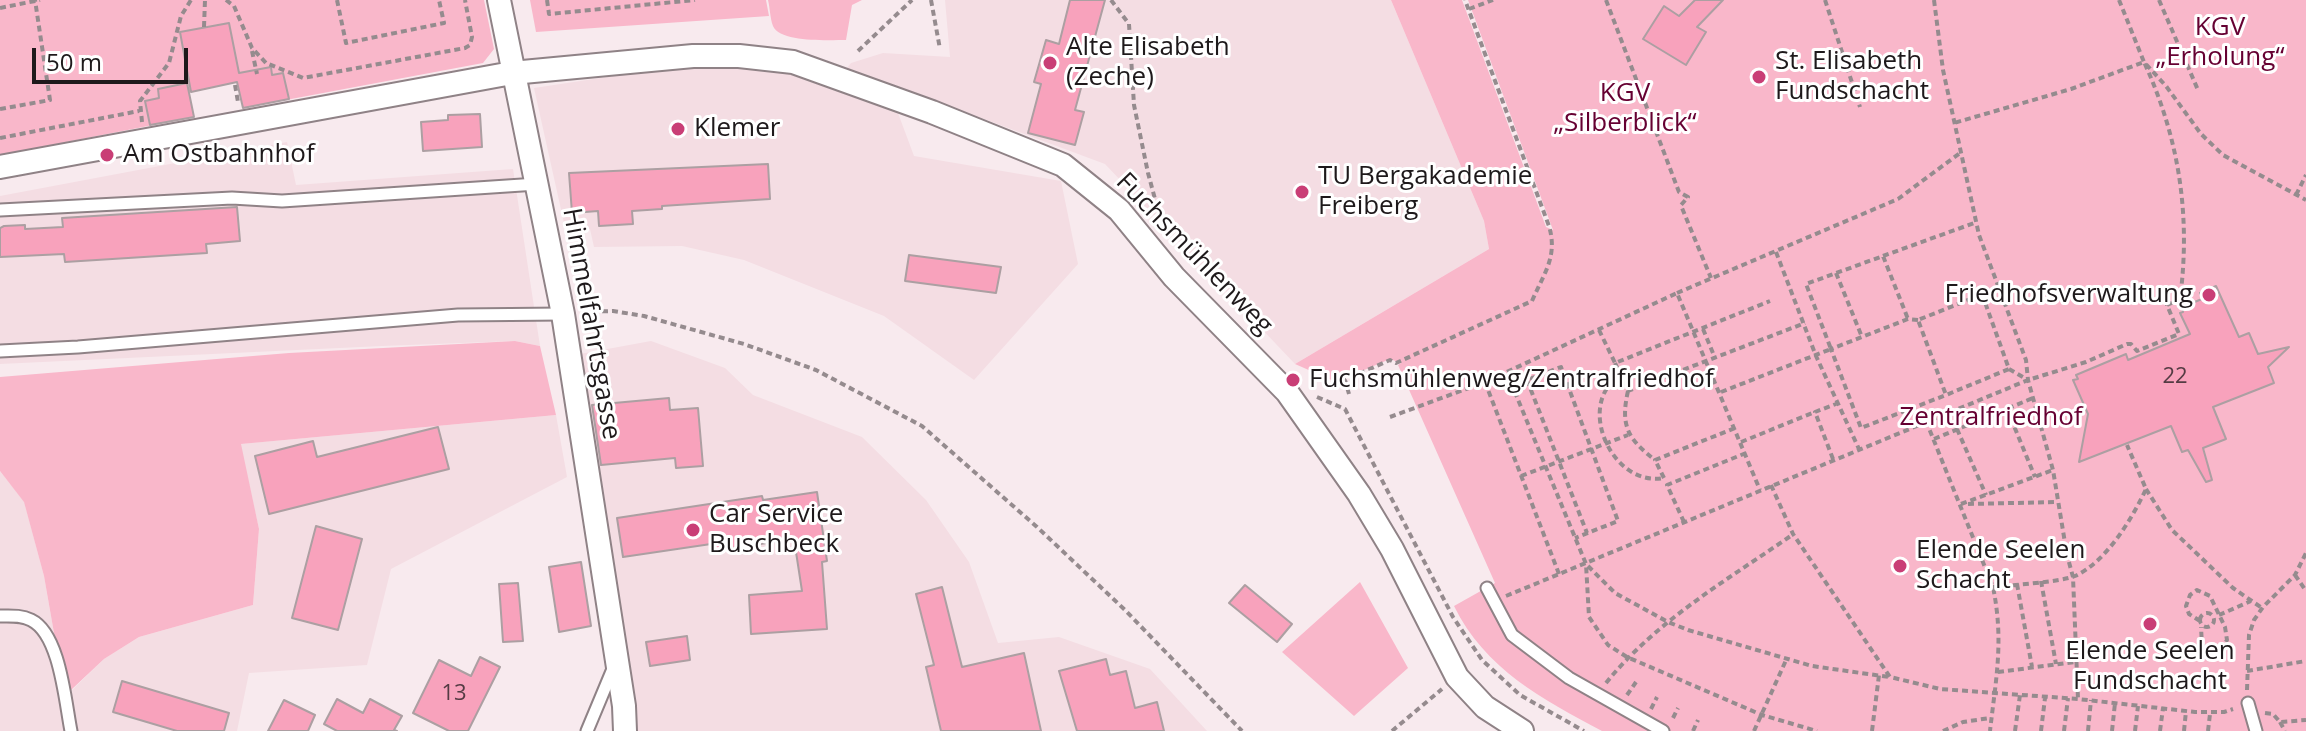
<!DOCTYPE html>
<meta charset="utf-8">
<style>
body{margin:0}
#map{position:relative;width:2306px;height:731px;overflow:hidden;background:#f8eaee;font-family:"Open Sans",sans-serif}
canvas{display:block}
.scale{position:absolute;left:32px;top:48px;width:156px;height:36px;box-sizing:border-box;border:4px solid #1e191b;border-top:0;padding-left:10px;font-size:24px;line-height:28px;white-space:nowrap;color:#1e191b;-webkit-text-stroke:6px #fff;paint-order:stroke}
</style>
<div id="map">
<canvas width="2306" height="731"></canvas>
<div class="scale">50 m</div>
</div>
<script>
const g = document.querySelector('canvas').getContext('2d');
g.lineJoin = 'round';
function paint(path, color) { g.fillStyle = color; g.fill(path, 'evenodd'); }
function strokePath(path, color, width, dash) { g.strokeStyle = color; g.lineWidth = width; g.lineCap = dash ? 'butt' : 'round'; g.setLineDash(dash || []); g.stroke(path); }
function label(font, color, halo, rows, align = 'center') {
  g.font = font + ' "Open Sans",sans-serif'; g.lineWidth = 6; g.setLineDash([]); g.textBaseline = 'middle'; g.strokeStyle = halo; g.fillStyle = color; for (const [text, x, y, turn = 0] of rows) {
    g.save(); g.translate(x, y); g.rotate((+turn || 0) * Math.PI / 180); g.textAlign = isNaN(turn) ? turn : align; if (halo) g.strokeText(text, 0, 0); g.fillText(text, 0, 0); g.restore();
  }
}
paint(new Path2D(`
 M 945,0 L 1391,0 L 1484,221 L 1489,249 L 1295,364 L 1105,164 L 847,68 L 851,63 L 883,53 L 950,57 Z
 M 696,68 L 743,69 L 789,74 L 898,113 L 914,156 L 1061,181 L 1078,264 L 974,380 L 884,316 L 744,260 L 682,246 L 594,247 L 590,229 L 566,232 L 534,88 L 620,75 Z
 M 287,142 L 296,185 L 513,169 L 540,346 L 515,341 L 382,346 L 0,364 L 0,196 Z
 M 651,341 L 725,368 L 753,395 L 862,437 L 926,500 L 969,562 L 998,643 L 1059,637 L 1150,669 L 1207,731 L 625,731 L 569,356 Z
 M 556,415 L 567,477 L 391,569 L 367,665 L 249,673 L 237,731 L 0,731 L 0,471 L 24,501 L 44,576 L 54,633 L 72,690 L 104,659 L 139,637 L 253,605 L 259,529 L 240,444 Z`), '#f4dde3');
paint(new Path2D(`
 M 0,0 L 484,0 L 494,49 L 483,63 L 243,108 L 237,82 L 189,92 L 194,117 L 0,155 Z
 M 530,0 L 766,0 L 769,16 L 536,32 Z
 M 768,0 L 862,0 L 852,5 L 846,40 C 830,40 780,43 773,26 C 770,18 770,8 768,0 Z
 M 1391,0 L 1462,0 L 1546,227 L 1553,230 L 1468,0 L 2306,0 L 2306,731 L 1602,731 C 1542,699 1485,669 1454,606 L 1495,583 L 1398,365 L 1401,363 L 1390,359 L 1336,382 L 1295,364 L 1489,249 L 1484,221 Z
 M 515,341 L 540,346 L 556,415 L 241,444 L 259,529 L 253,605 L 139,637 L 104,659 L 71,690 L 54,633 L 44,576 L 24,502 L 0,471 L 0,377 L 289,353 Z
 M 1360,582 L 1408,668 L 1354,716 L 1282,652 Z`), '#f9b7ca');
const building = new Path2D(`
 M 1070,0 L 1105,0 L 1075,110 L 1084,112 L 1075,145 L 1028,133 L 1041,84 L 1034,82 L 1046,40 L 1059,44 Z
 M 1695,0 L 1723,0 L 1697,27 L 1706,32 L 1686,65 L 1643,39 L 1664,6 L 1679,16 Z
 M 229,23 L 239,73 L 271,67 L 272,75 L 283,73 L 289,99 L 243,108 L 237,82 L 191,92 L 180,32 Z
 M 187,83 L 194,117 L 150,125 L 145,101 L 159,98 L 158,89 Z
 M 480,114 L 482,147 L 423,151 L 421,122 L 448,120 L 448,115 Z
 M 768,164 L 770,199 L 677,205 L 662,206 L 662,209 L 632,211 L 633,224 L 599,226 L 598,211 L 572,213 L 569,173 Z
 M 237,207 L 240,241 L 206,244 L 207,253 L 65,262 L 64,254 L 0,257 L 0,228 L 4,226 L 25,225 L 25,229 L 63,227 L 62,218 Z
 M 909,255 L 1001,267 L 996,293 L 905,281 Z
 M 2216,286 L 2239,337 L 2249,333 L 2258,354 L 2289,347 L 2268,367 L 2274,383 L 2213,407 L 2226,439 L 2203,448 L 2212,480 L 2206,482 L 2188,450 L 2182,452 L 2171,426 L 2079,462 L 2088,414 L 2073,380 L 2078,379 L 2076,375 L 2126,354 L 2128,360 L 2190,334 L 2180,313 L 2183,312 L 2182,307 L 2202,299 L 2200,293 Z
 M 669,398 L 670,410 L 698,408 L 703,466 L 676,468 L 675,458 L 601,465 L 592,405 Z
 M 438,427 L 449,469 L 269,514 L 255,456 L 313,441 L 317,457 Z
 M 817,492 L 827,561 L 822,562 L 827,629 L 751,634 L 749,595 L 802,591 L 794,539 L 713,551 L 711,544 L 623,557 L 617,518 L 762,496 L 763,500 Z
 M 316,526 L 362,539 L 338,630 L 292,618 Z
 M 581,562 L 591,626 L 559,632 L 549,567 Z
 M 518,583 L 523,641 L 503,642 L 499,584 Z
 M 1245,585 L 1292,624 L 1277,642 L 1229,603 Z
 M 942,587 L 962,667 L 1024,653 L 1041,731 L 941,731 L 926,667 L 934,665 L 916,594 Z
 M 687,636 L 690,660 L 650,666 L 646,642 Z
 M 480,657 L 500,667 L 468,731 L 449,731 L 413,713 L 439,660 L 471,676 Z
 M 1106,659 L 1110,675 L 1126,671 L 1135,708 L 1157,702 L 1164,731 L 1077,731 L 1059,671 Z
 M 122,681 L 229,713 L 224,731 L 177,731 L 113,712 Z
 M 337,699 L 363,713 L 370,699 L 402,716 L 394,730 L 397,731 L 337,731 L 324,724 Z
 M 284,700 L 315,715 L 308,731 L 268,731 Z`);
paint(building, '#f8a2bc');
strokePath(building, '#ac9fa2', 2);
const lane = new Path2D(`
 M 0,210 L 232,198 L 282,201 L 537,184
 M 0,351 L 78,347 L 458,315 L 563,314
 M 1487,588 L 1512,635 L 1569,678 L 1663,731
 M 0,616 C 11,616 21,615 31,620 C 60,634 65,701 71,731
 M 2248,703 L 2256,731
 M 587,731 L 615,664`);
const street = new Path2D(`
 M 499,0 L 563,314 L 624,706 L 625,731
 M 0,167 L 512,73 L 693,56 L 739,56 L 793,62 L 932,112 L 1063,165 L 1119,210 L 1174,277 L 1287,392 L 1359,494 L 1392,549 L 1457,677 L 1485,707 L 1522,731`);
strokePath(lane, '#8f8286', 15);
strokePath(street, '#8f8286', 26);
strokePath(new Path2D(`
 M 226,0 L 234,6 L 252,48 L 266,63 L 303,78 L 465,48 L 470,45 L 472,37 L 465,0
 M 337,0 L 346,43 L 444,23 L 439,0
 M 547,0 L 549,14 L 695,0
 M 931,0 L 940,49
 M 1111,0 L 1129,24 L 1134,105 L 1148,173 L 1155,199 L 1173,240
 M 1606,0 L 1679,192 L 1688,197 L 1681,205 L 1682,208 L 1711,278
 M 1825,0 L 1860,107
 M 1934,0 L 1943,70 L 1979,235 L 2026,360 L 2028,380 L 2053,470 L 2067,555 L 2073,577 L 2078,699
 M 2119,0 L 2144,62 L 2166,86 L 2201,134 L 2223,155 L 2306,200
 M 2159,0 L 2198,90
 M 0,8 L 40,0
 M 1469,9 L 1493,0
 M 204,27 L 205,0
 M 252,51 L 257,74
 M 858,51 L 912,0
 M 235,85 L 238,102
 M 0,109 L 50,100 L 35,0
 M 142,122 L 140,101 L 169,63 L 181,16 L 191,0
 M 0,138 L 139,111
 M 2296,195 L 2306,175
 M 1776,252 L 1816,356 L 1859,449
 M 1883,256 L 1977,222
 M 1836,273 L 1862,337
 M 1677,293 L 1898,199 L 1960,153
 M 1982,294 L 2009,369 L 1946,395 L 1918,320 L 1998,288
 M 582,312 L 613,311 L 644,316 L 744,344 L 816,370 L 922,426 L 1037,527 L 1125,610 L 1242,731
 M 1918,320 L 1908,319 L 1831,349 L 1861,428 L 1946,395
 M 1703,329 L 1715,358
 M 1599,330 L 1615,363 L 1770,301
 M 1615,363 L 1628,391 L 1805,323
 M 2009,369 L 2028,380
 M 1507,373 L 1586,564 L 1589,617 L 1608,645 L 1627,657 L 1762,715 L 1817,731
 M 1621,375 C 1574,403 1612,488 1664,478
 M 1527,380 L 1587,533
 M 1511,386 L 1561,367 L 1618,521 L 1575,538
 M 1628,391 C 1620,426 1628,439 1655,460
 M 1721,392 L 1831,349 L 1806,284 L 1883,256 L 1908,319
 M 1349,394 L 1345,380 L 1390,360 L 1396,363 L 1532,301 C 1544,273 1558,257 1549,226 L 1465,0
 M 1317,397 L 1345,409 L 1453,617 L 1482,660 L 1520,695 L 1584,731
 M 2007,409 L 2035,477
 M 1390,417 L 1485,382
 M 1926,421 L 1993,587 C 2004,641 1996,678 1990,731
 M 1957,429 L 1986,495
 M 1934,439 L 2033,398
 M 1741,442 L 1815,412
 M 1833,459 L 1815,412 L 1836,404
 M 1521,476 L 1628,435
 M 1664,478 L 1655,460 L 1735,428
 M 1771,485 L 1793,534 L 1890,677 L 1940,689 L 2078,699 L 2195,712 L 2224,712 L 2233,709
 M 2146,489 L 2172,530 L 2233,588 L 2262,608
 M 1961,504 L 2053,470
 M 1968,504 L 2057,502
 M 1684,522 L 1667,485 L 1746,453
 M 1588,566 L 1615,593 L 1668,622 L 1688,630 L 1812,666 L 1889,677
 M 1559,574 L 1485,382 L 1677,293 L 1760,490
 M 2295,575 L 2306,591
 M 2041,581 L 2056,664
 M 2017,584 L 2032,667
 M 1993,587 C 2012,585 2061,582 2075,576 C 2106,562 2132,519 2146,489 L 2127,445
 M 1506,596 L 2028,380 L 2086,362 L 2127,344 L 2131,344 L 2137,351 L 2179,334 L 2167,305 L 2180,299 C 2191,215 2179,138 2144,62 L 2071,89 L 1954,123
 M2200 620a7 7 0 1 1 14 0a7 7 0 1 1-14 0Z
 M 2219,615 L 2251,601
 M 2200,621 L 2189,614 L 2186,606 L 2190,595 L 2197,590 L 2210,596 L 2225,627 L 2227,640 C 2220,651 2213,650 2202,645 L 2201,627
 M 2247,671 L 2306,661
 M 1998,672 L 2075,662
 M 1606,683 C 1656,621 1727,580 1792,535
 M 2247,690 L 2249,635 L 2254,620 L 2263,607 L 2295,575 L 2306,553
 M 1627,695 L 1636,682
 M 1651,709 L 1657,697
 M 2265,713 L 2273,714 L 2280,722 L 2306,720
 M 1673,718 L 1678,708
 M 2280,722 L 2285,731
 M 1392,731 L 1442,689
 M 1693,731 L 1698,720
 M 1754,731 L 1787,658
 M 1872,731 L 1879,675
 M 1943,731 L 1963,722 L 1990,718
 M 2015,731 L 2020,695
 M 2041,731 L 2045,698
 M 2064,731 L 2068,698
 M 2088,731 L 2091,700
 M 2112,731 L 2115,703
 M 2135,731 L 2138,706
 M 2160,731 L 2163,708
 M 2184,731 L 2186,711
 M 2208,731 L 2210,714`), '#958b8e', 4, [6, 4]);
strokePath(lane, '#fff', 11);
strokePath(street, '#fff', 22);
for (const [x, y, r, color] of [
 [1050,63,8,"#c93e76"],
 [1759,77,8,"#c93e76"],
 [678,129,8,"#c93e76"],
 [107,155,8,"#c93e76"],
 [1302,192,8,"#c93e76"],
 [2209,295,8,"#c93e76"],
 [1293,380,8,"#c93e76"],
 [693,530,8,"#c93e76"],
 [1900,566,8,"#c93e76"],
 [2150,624,8,"#c93e76"]
]) { const dot = new Path2D(); dot.arc(x, y, r, 0, 2 * Math.PI); g.fillStyle = color; g.fill(dot); strokePath(dot, '#fff', 3); }
label('22px', '#543b43', null, [
 ["22",2175,377],
 ["13",454,694]
]);
label('26px', '#660032', '#fff', [
 ["KGV",2220,28],
 ["„Erholung“",2220,58],
 ["KGV",1625,94],
 ["„Silberblick“",1625,124],
 ["Zentralfriedhof",1991,418]
]);
label('26px', '#1e191b', '#fff', [
 ["Alte Elisabeth",1066,48],
 ["(Zeche)",1066,78],
 ["St. Elisabeth",1775,62],
 ["Fundschacht",1775,92],
 ["Klemer",694,129],
 ["Am Ostbahnhof",123,155],
 ["TU Bergakademie",1318,177],
 ["Freiberg",1318,207],
 ["Friedhofsverwaltung",2193,295,"right"],
 ["Fuchsmühlenweg/Zentralfriedhof",1309,380],
 ["Car Service",709,515],
 ["Buschbeck",709,545],
 ["Elende Seelen",1916,551],
 ["Schacht",1916,581],
 ["Elende Seelen",2150,652,"center"],
 ["Fundschacht",2150,682,"center"]
], 'left');
label('26px', '#1e191b', '#fff', [
 ["Fuchsmühlenweg",1194,254,46],
 ["Himmelfahrtsgasse",591,324,80]
]);
</script>
